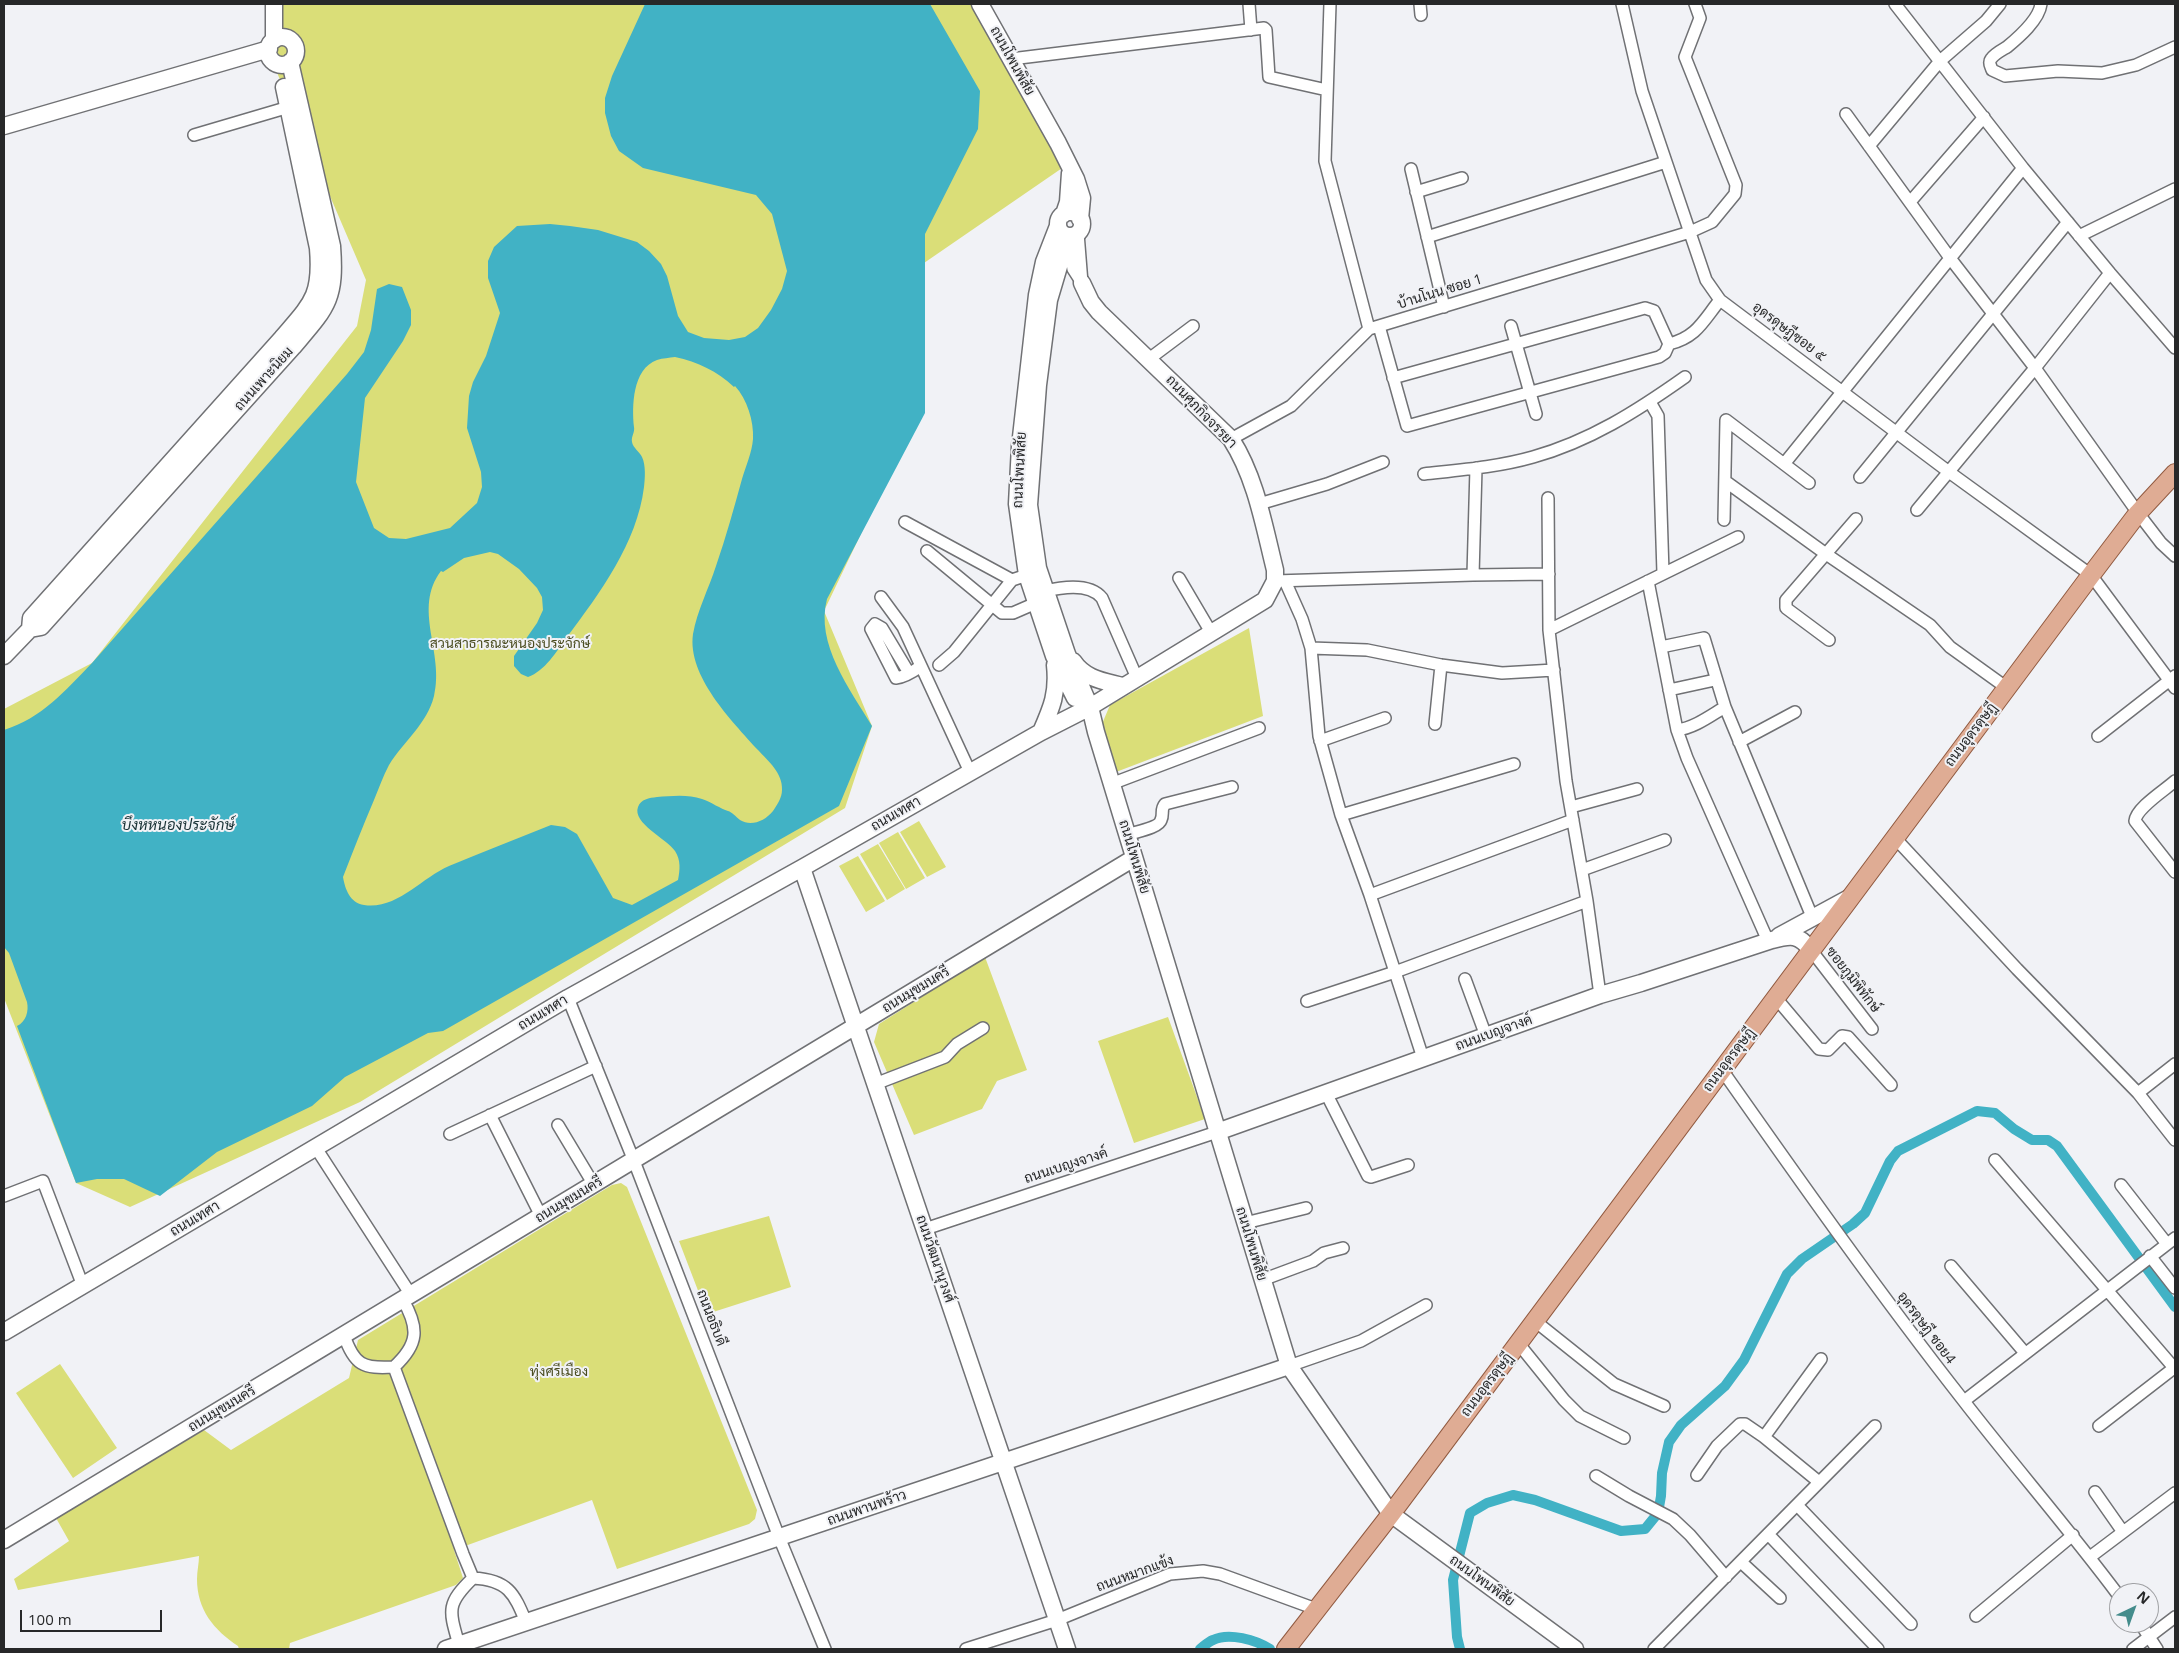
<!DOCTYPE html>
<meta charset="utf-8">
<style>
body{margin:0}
#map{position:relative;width:2179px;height:1653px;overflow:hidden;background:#f1f2f6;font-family:"Open Sans",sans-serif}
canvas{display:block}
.frame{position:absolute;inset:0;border:5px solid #272829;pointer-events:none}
.north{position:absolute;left:2109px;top:1583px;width:50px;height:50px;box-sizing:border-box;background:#f1f2f6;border:1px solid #a0a1a4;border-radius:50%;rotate:42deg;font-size:14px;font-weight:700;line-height:20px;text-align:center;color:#272829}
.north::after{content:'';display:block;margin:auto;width:18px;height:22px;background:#448c8c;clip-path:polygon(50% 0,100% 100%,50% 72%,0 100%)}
.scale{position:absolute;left:20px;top:1610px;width:142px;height:22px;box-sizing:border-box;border:2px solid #272829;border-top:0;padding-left:6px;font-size:15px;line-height:18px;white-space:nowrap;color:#272829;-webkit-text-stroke:4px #f1f2f6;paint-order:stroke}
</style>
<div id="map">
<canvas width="2179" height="1653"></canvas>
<div class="frame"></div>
<div class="north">N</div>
<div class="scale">100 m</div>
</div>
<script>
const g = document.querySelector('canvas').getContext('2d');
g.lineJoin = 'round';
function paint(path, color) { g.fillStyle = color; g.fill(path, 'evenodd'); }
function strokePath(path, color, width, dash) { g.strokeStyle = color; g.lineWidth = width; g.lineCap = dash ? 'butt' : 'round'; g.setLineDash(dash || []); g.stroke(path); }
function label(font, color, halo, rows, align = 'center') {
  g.font = font + ' "Open Sans",Sarabun,sans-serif'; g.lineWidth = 4; g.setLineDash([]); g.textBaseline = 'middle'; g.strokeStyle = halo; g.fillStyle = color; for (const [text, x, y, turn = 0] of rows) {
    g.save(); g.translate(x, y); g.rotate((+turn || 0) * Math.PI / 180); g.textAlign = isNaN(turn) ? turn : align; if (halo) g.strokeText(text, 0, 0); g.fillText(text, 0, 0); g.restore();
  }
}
paint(new Path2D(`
 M 270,4 L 976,4 L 1068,164 L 924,263 L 925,400 L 824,611 L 872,726 L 845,808 L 360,1102 L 130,1207 L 76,1183 L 4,998 L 4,709 L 92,663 L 357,326 L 366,280 L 269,54 Z
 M 1249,628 L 1263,716 L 1116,772 L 1102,724 L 1110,705 Z
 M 919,821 L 946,867 L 927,877 L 900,832 Z
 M 898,832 L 925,878 L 906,889 L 879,843 Z
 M 878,844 L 905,889 L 887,900 L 860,854 Z
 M 858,856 L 885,901 L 866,912 L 839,866 Z
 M 985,957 L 1027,1070 L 997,1081 L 982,1109 L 914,1135 L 874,1042 L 879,1024 Z
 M 1168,1017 L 1205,1119 L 1134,1143 L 1098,1041 Z
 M 621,1183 L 627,1187 L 757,1510 L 755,1519 L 749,1524 L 617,1569 L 592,1500 L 454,1550 L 463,1578 L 456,1585 L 290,1643 L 289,1649 L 239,1649 L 238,1646 C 214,1630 197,1610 197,1579 C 197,1571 199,1563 199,1556 L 18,1590 L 14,1579 L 69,1541 L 56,1518 L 204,1430 L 231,1450 L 349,1378 L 358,1340 L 612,1185 Z
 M 769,1216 L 791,1287 L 707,1314 L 679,1241 Z
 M 60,1364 L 117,1448 L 73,1478 L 16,1393 Z`), '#dade78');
paint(new Path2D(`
 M 645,4 L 930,4 L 980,91 L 978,129 L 925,234 L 925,413 L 827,599 C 815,644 850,689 872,726 L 839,806 L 443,1031 L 428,1033 L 345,1077 L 312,1106 L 217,1152 L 160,1196 L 124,1179 L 97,1179 L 76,1183 L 17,1026 C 26,1022 29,1011 27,1002 L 9,953 L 4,947 L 4,730 C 42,718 65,691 92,663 L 347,374 L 364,352 L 371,330 L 377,289 L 389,284 L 402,287 L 411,310 L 411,325 L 403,341 L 365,398 L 356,482 L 374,528 L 389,538 L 406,539 L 450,528 L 477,503 L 482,487 L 481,472 L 467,428 L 469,396 L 473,382 L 486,356 L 500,313 L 488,278 L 488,261 L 494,247 L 517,226 L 550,224 L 570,226 L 598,230 L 637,242 L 649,251 L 661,264 L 667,276 L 678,316 L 688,332 L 704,338 L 729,340 L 745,337 L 758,328 L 771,310 L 782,289 L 787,271 L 772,214 L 756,195 L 643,168 L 619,151 L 611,136 L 605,113 L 605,98 L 612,76 ZM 675,357 C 698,362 717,371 734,387 L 735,386 C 747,399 754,421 753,439 C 752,452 746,466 742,479 C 734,508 726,537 716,566 C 709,588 697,611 693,634 C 687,676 732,721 758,750 C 768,761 783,773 782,790 C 782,798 777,805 773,811 C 765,821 751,827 740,820 C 736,817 732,812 728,811 C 721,809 711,802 702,799 C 688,794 671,796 657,797 C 649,798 641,799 638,807 C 632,823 667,839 675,851 C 681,860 680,870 678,880 L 632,905 L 613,898 L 577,834 L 565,827 L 551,825 C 517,839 482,852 449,866 C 421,878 397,910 364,905 C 350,903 345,889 343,877 C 353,851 363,826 374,800 C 379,788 383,776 389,765 C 404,741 427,724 434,696 C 445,653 412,609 441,571 L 443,572 L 464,558 L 490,552 L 498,554 L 519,569 L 537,588 L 542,597 L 543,610 L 537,623 L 514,656 L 514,666 L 521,674 L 528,677 C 545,671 556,652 567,637 C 600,593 637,543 644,487 C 645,479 646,465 642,457 C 640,452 633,448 632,442 C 631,436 635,433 634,427 C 632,407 632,369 657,360 C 663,358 669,358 675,357 Z`), '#41b2c5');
strokePath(new Path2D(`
 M 1200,1649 C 1204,1646 1208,1642 1213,1640 C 1229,1632 1256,1640 1270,1649
 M 1460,1649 L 1457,1637 L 1453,1580 L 1470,1513 L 1487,1503 L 1513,1495 L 1535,1500 L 1621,1531 L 1645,1529 L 1658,1513 L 1661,1496 L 1662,1473 L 1669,1442 L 1681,1425 L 1725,1386 L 1744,1360 L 1787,1274 L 1802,1259 L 1853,1224 L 1865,1213 L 1890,1161 L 1898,1151 L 1977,1111 L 1995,1113 L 2014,1129 L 2032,1140 L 2048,1140 L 2057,1146 L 2175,1307`), '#41b2c5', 10);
const street = new Path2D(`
 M 1249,4 L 1251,30
 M 1330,4 L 1325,161 L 1369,329
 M 1420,4 L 1421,15
 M 1622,4 L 1642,91 L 1706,280 L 1720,300 L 1949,472 L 2091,575 L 2175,688
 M 1895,4 L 2023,168 L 2110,273 L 2175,348
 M 2041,4 C 2039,20 2019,37 2007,47 C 2002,50 1994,54 1991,59 C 1988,63 1991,66 1992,70 L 2005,76 L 2058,71 L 2102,73 L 2136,65 L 2175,47
 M 1011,59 L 1264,28 L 1266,30 L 1269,77 L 1327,90
 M 1846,114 L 1950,258 L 2035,368 L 2138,513 L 2161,543 L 2175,556
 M 194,135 L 289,107
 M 1869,146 L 1940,61 L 1986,21 L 2000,4
 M 1411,169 L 1444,307
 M 1416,192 L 1462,178
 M 1910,202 L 1984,117
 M 1078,233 L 1082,283
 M 2079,236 L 2175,189
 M 1427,237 L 1666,162
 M 1068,240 L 1073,269 L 1082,283
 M 1379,326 L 1407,426 L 1659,357 L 1665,353 L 1669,344 C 1697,337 1703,321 1720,300
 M 1511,326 L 1536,414
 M 1149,359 L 1193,326
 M 1393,378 L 1645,308 L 1654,311 L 1669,344
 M 1650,402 L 1658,416 L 1663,573
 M 1231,439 L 1291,406 L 1369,329 L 1690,232 L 1712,222 L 1735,194 L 1736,185 L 1685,57 L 1700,18 L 1695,4
 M 1784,464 L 2023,168
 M 1476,468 L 1473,575 L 1549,574
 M 1424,474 C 1460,470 1498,467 1533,457 C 1590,441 1637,411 1685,377
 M 1860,477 L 2068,222
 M 1725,481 L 1826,554 L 1930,625 L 1950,647 L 2007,688
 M 1548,498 L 1549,630 L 1566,781 L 1587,901 L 1600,995
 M 1259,504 L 1327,484 L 1383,462
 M 1917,510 L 2035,368 L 2110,273
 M 1724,520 L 1726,420 L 1809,483
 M 905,522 L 1012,580 L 1027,575
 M 927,551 L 1002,613 L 1013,613 L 1036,603
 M 1179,578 L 1212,634
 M 1275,581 L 1473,575
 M 1285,581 L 1302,619 L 1311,648
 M 1648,581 L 1677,730 L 1687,758 L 1768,941
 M 1045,591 C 1062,587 1090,583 1102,598 L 1137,678
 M 881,597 L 903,627 L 970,772
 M 1549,630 L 1738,537
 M 1829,640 L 1786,608 L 1786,600 L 1856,519
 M 1661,647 L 1704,638 L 1725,707 L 1813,919
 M 939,665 L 954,652 L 1012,580
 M 909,673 L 882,628 L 875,624 L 871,629 L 896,678 C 905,677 914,671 921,666
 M 1669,690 L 1715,680
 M 1435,724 L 1441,665
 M 1677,730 C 1694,728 1710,716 1725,707
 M 2098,736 L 2175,676
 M 1320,741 L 1385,718
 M 1739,742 L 1795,712
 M 2175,781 C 2165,790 2136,808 2135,821 L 2175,872
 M 1111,784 L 1259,728
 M 1571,807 L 1637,789
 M 1341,815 L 1514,764
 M 1127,835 C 1134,832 1159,828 1161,820 C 1164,814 1160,810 1165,804 L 1232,787
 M 1895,838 L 2017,969 L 2138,1093 L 2175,1064
 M 1582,870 L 1665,840
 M 1370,895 L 1573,820
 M 1811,950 L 1872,1029
 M 1465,979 L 1486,1036
 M 568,998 L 634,1161 L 779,1537 L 825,1649
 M 1776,998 L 1819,1049 L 1828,1050 L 1842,1036 L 1848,1037 L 1891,1085
 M 1307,1001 L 1395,972 L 1587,901
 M 1423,1058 L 1370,895 L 1341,815 L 1319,736 L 1311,648 L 1367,650 L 1441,665 L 1502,673 L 1554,670
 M 1722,1070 C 1800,1181 1879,1293 1963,1400 C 2014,1466 2069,1529 2119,1596
 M 875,1084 L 945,1057 L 957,1044 L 983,1028
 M 1326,1093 L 1368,1176 L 1371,1177 L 1408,1165
 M 2138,1093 L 2175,1140
 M 490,1115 L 541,1216
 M 558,1125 L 594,1185
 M 450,1134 L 596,1066
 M 316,1148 L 411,1295
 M 1995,1160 L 2175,1369
 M 2121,1185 L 2167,1244
 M 4,1196 L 43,1181 L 83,1286
 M 1245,1223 L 1306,1208
 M 925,1229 L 1217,1132
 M 2150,1256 L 2175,1288
 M 1951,1266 L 2025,1353
 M 1262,1280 L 1313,1261 L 1324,1253 L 1343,1248
 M 403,1300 C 419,1328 419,1344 394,1367 L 463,1554 L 473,1578 C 508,1580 514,1593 526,1622
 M 1535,1321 L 1614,1384 L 1664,1406
 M 344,1335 C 354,1365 363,1369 394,1367
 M 1518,1343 L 1564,1400 L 1580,1416 L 1624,1438
 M 1289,1366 L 1361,1341 L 1426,1305
 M 1964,1401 L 2175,1238
 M 2099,1426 L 2174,1368
 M 1697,1475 L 1717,1446 L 1740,1424 L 1745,1424 L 1764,1437
 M 1596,1476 L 1629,1496 L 1673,1519 L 1690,1535 L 1726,1577
 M 1819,1482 L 1764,1437 L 1821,1359
 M 2095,1492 L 2123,1532
 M 1797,1505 L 1911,1624
 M 1768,1534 L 1878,1649
 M 2090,1557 L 2175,1493
 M 1741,1562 L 1780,1598
 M 1976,1616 L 2073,1535
 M 2140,1623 L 2157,1649
 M 459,1645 C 449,1610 446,1604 473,1578
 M 966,1649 L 1057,1620 L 1170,1574 L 1203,1571 L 1220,1574 L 1316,1609
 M 1654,1649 L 1875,1426
 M 2133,1649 L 2175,1617`);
const secondary = new Path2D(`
 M 274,4 L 274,40
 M 980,4 L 1058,143 L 1076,179 L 1082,198 L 1080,219
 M268 51a14 14 0 1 1 28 0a14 14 0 1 1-28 0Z
 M 4,126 L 269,49
 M1058 224a12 12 0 1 1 24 0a12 12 0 1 1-24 0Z
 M 1064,214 L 1068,202 L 1070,173
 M 1058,226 L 1044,262 L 1037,295 L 1020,446 L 1017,504 L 1027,575 L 1054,656 L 1075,698
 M 1068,236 L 1049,300 L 1038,385 L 1029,505 L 1038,568 L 1067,654 L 1090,707 L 1096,732 L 1289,1366 L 1391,1514 L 1575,1649
 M 30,629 L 31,618 L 282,338 C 312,303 322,296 318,248 L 284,87
 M 4,656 L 30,629 L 41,627 L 293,347 C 327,307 336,300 332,246 L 290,62
 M 1073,661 C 1085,679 1103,681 1122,686
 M 1041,732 C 1052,707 1058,693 1055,665
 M 802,868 L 1067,1649
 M 1779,936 L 1849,898
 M 1217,1132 L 1600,995 L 1641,983 L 1772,940 C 1791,935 1799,934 1811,950
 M 4,1332 L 568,998 L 802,868 L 1041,732 L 1090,707 L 1265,600 L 1275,581 L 1275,570 C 1264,526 1256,478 1231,439 L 1099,312 L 1091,302 L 1082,283
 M 4,1540 L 1134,858
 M 446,1649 L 1289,1366`);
const primary = new Path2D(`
 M 1286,1649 L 1391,1514 L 2091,575 L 2138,513 L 2175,473`);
strokePath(street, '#707174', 14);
strokePath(secondary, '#707174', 19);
strokePath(primary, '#915a40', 20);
strokePath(street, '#fff', 11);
strokePath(secondary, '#fff', 16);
strokePath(primary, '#dfac94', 18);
label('14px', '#272829', '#f1f2f6', [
 ["ถนนโพนพิสัย",1012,61,61],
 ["บ้านโนน ซอย 1",1440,292,-17],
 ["อุดรดุษฎีซอย ๕",1789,332,37],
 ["ถนนเพาะนิยม",264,379,-48],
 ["ถนนศุภกิจจรรยา",1201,412,46],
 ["ถนนโพนพิสัย",1020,470,-87],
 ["ถนนอุดรดุษฎี",1971,735,-53],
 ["ถนนเทศา",896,814,-30],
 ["ถนนโพนพิสัย",1134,857,73],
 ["ซอยภูมิพิทักษ์",1853,980,52],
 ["ถนนมุขมนครี",916,990,-31],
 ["ถนนเทศา",543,1013,-31],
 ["ถนนเบญจางค์",1494,1033,-20],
 ["ถนนอุดรดุษฎี",1729,1060,-53],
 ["ถนนเบญงจางค์",1066,1166,-18],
 ["ถนนมุขมนครี",569,1200,-31],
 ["ถนนเทศา",195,1219,-31],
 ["ถนนโพนพิสัย",1251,1244,73],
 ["ถนนวัฒนานุวงศ์",935,1259,71],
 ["ถนนอธิบดี",711,1318,69],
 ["อุดรดุษฎี ซอย4",1926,1328,53],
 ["ถนนอุดรดุษฎี",1487,1385,-53],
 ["ถนนมุขมนครี",222,1409,-31],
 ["ถนนพานพร้าว",867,1508,-19],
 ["ถนนหมากแข้ง",1135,1574,-20],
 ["ถนนโพนพิสัย",1482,1581,36]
]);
label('14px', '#4b4d21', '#f1f2f6', [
 ["สวนสาธารณะหนองประจักษ์",510,644],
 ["ทุ่งศรีเมือง",559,1372]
]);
label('italic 15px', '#1a3337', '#f1f2f6', [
 ["บึงหหนองประจักษ์",178,826]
]);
</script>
